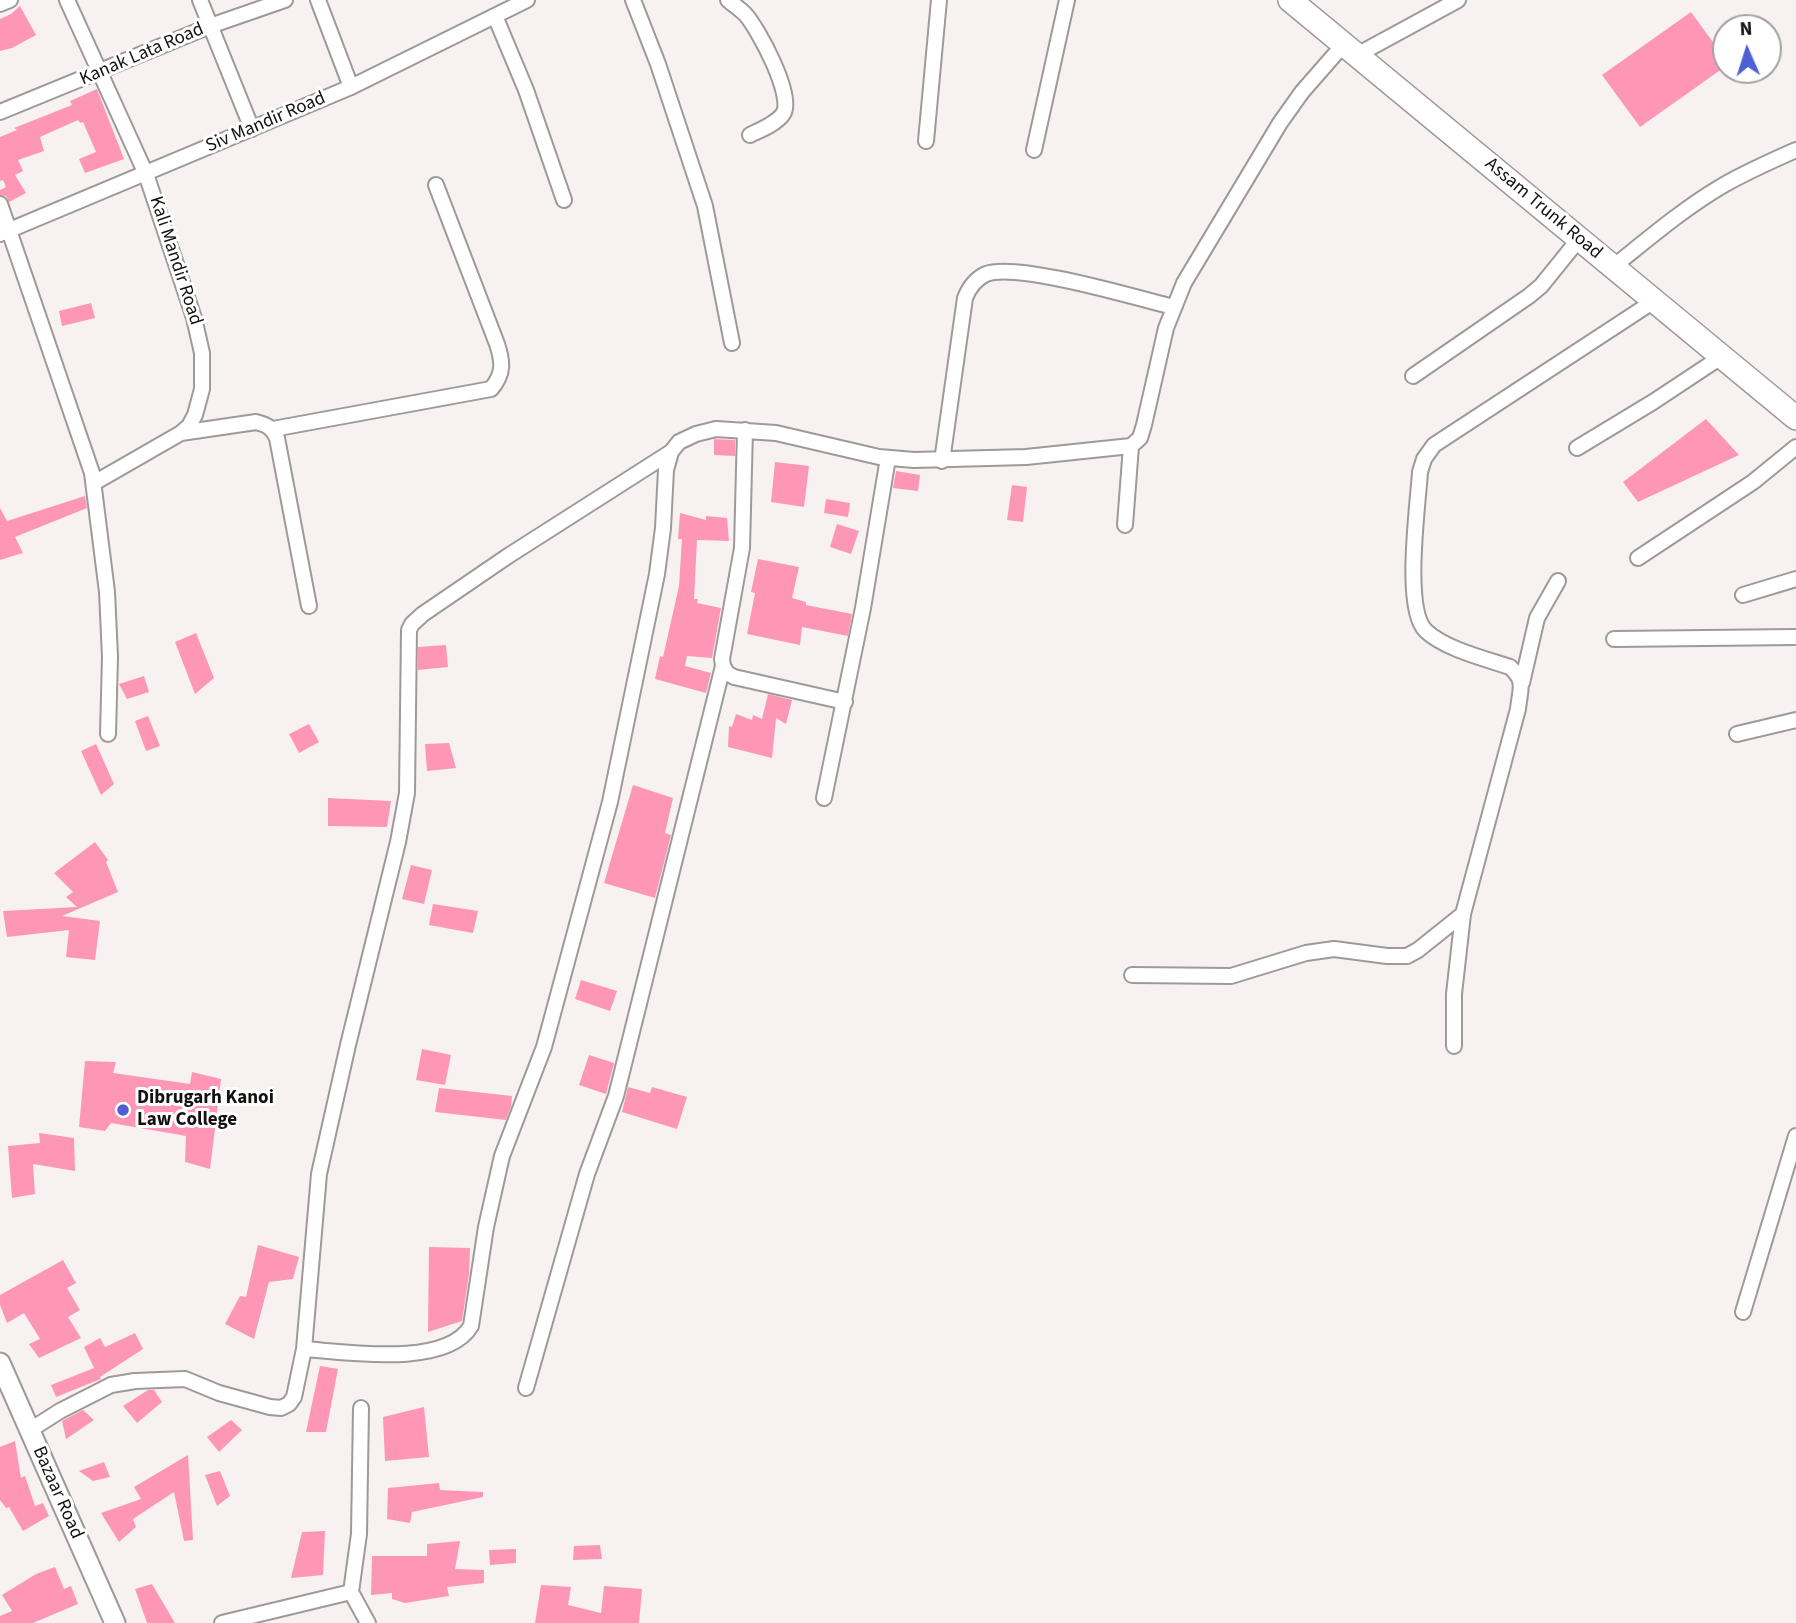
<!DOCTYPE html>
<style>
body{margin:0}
#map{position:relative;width:1796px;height:1623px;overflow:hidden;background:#f7f2f1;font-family:"Source Sans 3",sans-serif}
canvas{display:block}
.north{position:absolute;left:1712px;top:14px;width:70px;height:70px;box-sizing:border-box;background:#fff;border:2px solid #a1a0a0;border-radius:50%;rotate:357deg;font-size:19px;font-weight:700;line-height:28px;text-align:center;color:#131211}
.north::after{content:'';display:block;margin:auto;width:24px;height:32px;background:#4f5fd5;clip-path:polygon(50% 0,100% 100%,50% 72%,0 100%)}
</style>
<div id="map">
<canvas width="1796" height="1623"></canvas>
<div class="north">N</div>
</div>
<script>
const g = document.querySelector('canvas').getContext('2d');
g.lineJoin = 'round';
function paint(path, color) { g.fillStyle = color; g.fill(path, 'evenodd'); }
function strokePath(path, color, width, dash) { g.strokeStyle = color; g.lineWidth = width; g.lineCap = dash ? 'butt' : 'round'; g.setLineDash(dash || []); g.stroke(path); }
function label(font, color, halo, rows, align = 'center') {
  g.font = font + ' "Source Sans 3",sans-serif'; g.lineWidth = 6; g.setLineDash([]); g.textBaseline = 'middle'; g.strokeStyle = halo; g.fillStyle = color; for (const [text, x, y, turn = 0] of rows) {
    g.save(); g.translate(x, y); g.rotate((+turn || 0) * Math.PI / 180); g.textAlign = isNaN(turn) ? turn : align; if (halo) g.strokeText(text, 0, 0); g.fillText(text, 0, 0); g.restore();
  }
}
paint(new Path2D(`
 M 20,6 L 36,35 L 12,48 L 0,51 L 0,19 L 11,14 Z
 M 1691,12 L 1726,60 L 1726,66 L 1640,127 L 1602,75 Z
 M 97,89 L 124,159 L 85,173 L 79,159 L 96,152 L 83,122 L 80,123 L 78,120 L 40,137 L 44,151 L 18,160 L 23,171 L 15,175 L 26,193 L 9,202 L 6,196 L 0,195 L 0,190 L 6,187 L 3,180 L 0,181 L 0,137 L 17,130 L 14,128 L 72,105 L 70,101 Z
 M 91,303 L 95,318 L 62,326 L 59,311 Z
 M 1706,419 L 1739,455 L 1638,502 L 1623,482 Z
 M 714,439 L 735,440 L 735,456 L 714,455 Z
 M 775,462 L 809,466 L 804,507 L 771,502 Z
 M 896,471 L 920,475 L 918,491 L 893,488 Z
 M 1012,485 L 1027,487 L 1023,522 L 1007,520 Z
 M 85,496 L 87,508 L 15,537 L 23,553 L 0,560 L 0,508 L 7,521 Z
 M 826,499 L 850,503 L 848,517 L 824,513 Z
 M 680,513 L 706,520 L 706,516 L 727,518 L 729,541 L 697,540 L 694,599 L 698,599 L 697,603 L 721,608 L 712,658 L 687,656 L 685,666 L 711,673 L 706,693 L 655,679 L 660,656 L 663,657 L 679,586 L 682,539 L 678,539 Z
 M 837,524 L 859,531 L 851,554 L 830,547 Z
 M 758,559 L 799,567 L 792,598 L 806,602 L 806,605 L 852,614 L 848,636 L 802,627 L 800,645 L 747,634 L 755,593 L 751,592 Z
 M 196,633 L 214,678 L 195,694 L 175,642 Z
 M 446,645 L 448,667 L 418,670 L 418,647 Z
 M 144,676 L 149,692 L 127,699 L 119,684 Z
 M 768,694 L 792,700 L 786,724 L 776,718 L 772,758 L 728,747 L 729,726 L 732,727 L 736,714 L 752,720 L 753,715 L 762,719 Z
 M 148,716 L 160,746 L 146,751 L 135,721 Z
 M 309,724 L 319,742 L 299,753 L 289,734 Z
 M 449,743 L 456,768 L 427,771 L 425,744 Z
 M 96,744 L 114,784 L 101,795 L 81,751 Z
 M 633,785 L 673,798 L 665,833 L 671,835 L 655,898 L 604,883 Z
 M 328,798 L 391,801 L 387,827 L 328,826 Z
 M 95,842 L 108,860 L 106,862 L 118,892 L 62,916 L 100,921 L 95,960 L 66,957 L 69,930 L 7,937 L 3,911 L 77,907 L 66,897 L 73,892 L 54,873 Z
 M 411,865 L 432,870 L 424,904 L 402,899 Z
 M 433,904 L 478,911 L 473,933 L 429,925 Z
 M 581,980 L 617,991 L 610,1011 L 575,999 Z
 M 422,1049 L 451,1055 L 445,1085 L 416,1080 Z
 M 589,1055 L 614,1063 L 606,1094 L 579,1085 Z
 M 85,1061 L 116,1062 L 113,1073 L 190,1084 L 192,1072 L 221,1079 L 210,1169 L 185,1162 L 186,1136 L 111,1123 L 105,1131 L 79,1127 Z
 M 628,1087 L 650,1093 L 652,1087 L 687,1097 L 677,1129 L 622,1112 Z
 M 439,1088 L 512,1096 L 511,1107 L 506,1120 L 435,1112 Z
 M 39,1133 L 74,1138 L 75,1171 L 33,1164 L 35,1194 L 12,1198 L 8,1146 L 40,1143 Z
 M 258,1245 L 299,1257 L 293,1279 L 269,1282 L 254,1339 L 225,1324 L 240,1296 L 246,1297 Z
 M 429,1247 L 470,1248 L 469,1274 L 462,1321 L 428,1332 Z
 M 63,1260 L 76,1283 L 67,1288 L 80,1310 L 68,1317 L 81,1338 L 39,1358 L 29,1344 L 40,1339 L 24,1313 L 7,1323 L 0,1305 L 0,1295 Z
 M 135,1333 L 143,1349 L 100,1377 L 101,1379 L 56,1397 L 51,1385 L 94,1368 L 96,1372 L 84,1347 L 100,1338 L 105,1347 Z
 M 320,1366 L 338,1369 L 326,1432 L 306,1432 Z
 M 148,1390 L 154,1390 L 162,1402 L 137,1423 L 123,1406 Z
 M 424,1407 L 429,1457 L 385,1461 L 383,1417 Z
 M 83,1410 L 94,1420 L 66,1439 L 62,1421 Z
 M 231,1420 L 242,1430 L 219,1452 L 207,1437 Z
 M 15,1441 L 21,1478 L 25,1476 L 35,1506 L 43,1503 L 49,1516 L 23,1531 L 9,1507 L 6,1508 L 0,1500 L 0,1447 Z
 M 188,1455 L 193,1540 L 184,1541 L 174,1492 L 133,1519 L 136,1527 L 119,1542 L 101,1513 L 141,1499 L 134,1487 Z
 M 104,1462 L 110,1477 L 93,1481 L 79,1471 Z
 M 220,1471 L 230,1496 L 217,1506 L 205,1475 Z
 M 439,1483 L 440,1490 L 483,1492 L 483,1497 L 412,1512 L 410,1523 L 387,1519 L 388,1488 Z
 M 325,1531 L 323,1575 L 291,1578 L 302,1532 Z
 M 460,1541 L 455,1569 L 484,1570 L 484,1583 L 447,1587 L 449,1596 L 405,1603 L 392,1599 L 392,1593 L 371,1595 L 372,1556 L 427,1556 L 427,1544 Z
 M 600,1545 L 602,1559 L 573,1560 L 574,1546 Z
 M 516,1549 L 516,1563 L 490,1565 L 489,1550 Z
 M 55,1567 L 64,1589 L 71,1586 L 78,1604 L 33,1623 L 0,1623 L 0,1616 L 12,1611 L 2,1595 L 36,1574 Z
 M 152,1584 L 175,1623 L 147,1623 L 135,1589 Z
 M 541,1585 L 571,1587 L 568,1605 L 601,1613 L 604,1586 L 642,1589 L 639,1623 L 535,1623 Z`), '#fe97b5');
const street = new Path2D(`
 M 67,0 L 146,174 L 194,318 L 202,353 L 202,389 L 195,415 L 189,426 L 181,433 L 94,483
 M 200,0 L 252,129
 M 318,0 L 351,87
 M 633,0 L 658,64 L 705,206 L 732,343
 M 728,0 C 734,5 740,9 745,14 C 758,28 795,97 783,114 C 776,124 760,130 750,135
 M 0,4 L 10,0
 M 495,16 L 526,90 L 564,200
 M 1357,55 L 1458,0
 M 0,112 L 210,26 L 285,0
 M 926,141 L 939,0
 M 1034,150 L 1067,0
 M 0,204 L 92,473 L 107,592 L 110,657 L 108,734
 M 0,234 L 351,87 L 527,0
 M 1613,267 C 1648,239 1683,209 1722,186 C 1746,172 1771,161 1796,150
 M 1413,376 L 1529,296 L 1541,286 L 1579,239
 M 273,429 L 491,389 C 504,374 503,362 497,344 L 436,185
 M 745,430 L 742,548 L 722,659 L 723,666 L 727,673 L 734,677 L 845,702
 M 181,433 L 256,422 C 268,425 272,428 277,438 L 309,606
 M 1577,448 L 1653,402 L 1721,357
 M 942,461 L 965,298 C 969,288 975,279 986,274 C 1016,262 1137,298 1173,307
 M 1125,525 L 1131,446
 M 1638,558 L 1753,482 L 1796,447
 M 1743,595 L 1796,579
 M 1614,639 L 1796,637
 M 1522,683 L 1537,618 L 1558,581
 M 1737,734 L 1796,720
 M 824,798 L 863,608 L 888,458
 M 1132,975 L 1231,976 L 1306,953 L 1334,949 L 1387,956 L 1407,956 L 1418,950 L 1463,914
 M 1454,1046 L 1454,994 L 1463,914 L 1518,709 C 1520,689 1526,681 1510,667 C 1486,659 1445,649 1426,631 C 1403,610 1418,505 1420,472 L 1424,459 L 1434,445 L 1654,301
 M 1743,1312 L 1796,1136
 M 304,1349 C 346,1352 446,1368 471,1326 L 486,1227 L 502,1156 L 544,1047 L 610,802 L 657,574 L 663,528 L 666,470 L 671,452 L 679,442 L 696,434 L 716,429 L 776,433 L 879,457 L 914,460 L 1026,457 L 1131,446 L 1140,438 L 1144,425 L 1166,328 L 1184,283 L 1280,123 L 1302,92 L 1344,44
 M 526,1388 L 587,1174 L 616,1096 L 723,666
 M 361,1408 L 359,1534 L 351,1592 L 368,1623
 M 30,1430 L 60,1411 L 111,1385 L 135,1381 L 185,1379 L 219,1393 L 270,1407 L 281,1408 L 289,1404 L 294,1397 L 304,1349 L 319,1174 L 348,1045 L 398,842 L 407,793 L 409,630 L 412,624 L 423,614 L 508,556 L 671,452
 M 222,1623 L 351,1592`);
const secondary = new Path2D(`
 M 0,1363 L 115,1623`);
const primary = new Path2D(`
 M 1290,0 L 1796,418`);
strokePath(street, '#9f9999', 18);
strokePath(secondary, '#9f9999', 23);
strokePath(primary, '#9f9999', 26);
strokePath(street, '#fff', 14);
strokePath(secondary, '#fff', 19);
strokePath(primary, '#fff', 23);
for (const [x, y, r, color] of [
 [123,1110,7,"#4f5fd5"]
]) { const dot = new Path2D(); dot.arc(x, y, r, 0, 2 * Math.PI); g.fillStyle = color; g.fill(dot); strokePath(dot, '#fff', 2.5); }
label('19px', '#131211', '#fff', [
 ["Kanak Lata Road",142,55,-23],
 ["Siv Mandir Road",266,123,-23],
 ["Assam Trunk Road",1543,209,40],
 ["Kali Mandir Road",175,261,72],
 ["Bazaar Road",57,1493,66]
]);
label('bold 19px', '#131211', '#fff', [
 ["Dibrugarh Kanoi",137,1099],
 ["Law College",137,1121]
], 'left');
</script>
